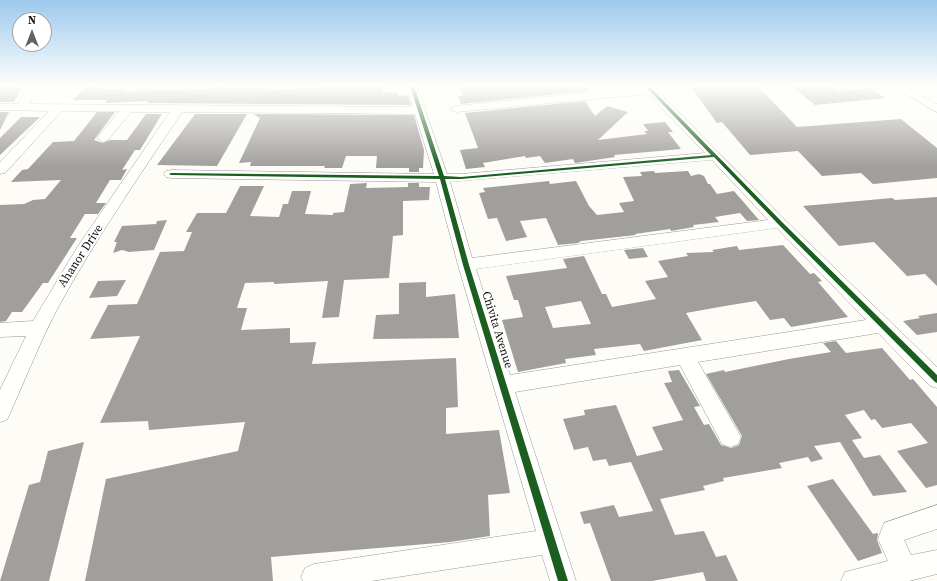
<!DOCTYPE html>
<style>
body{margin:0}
#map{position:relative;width:937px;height:581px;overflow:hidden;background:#fdfcf7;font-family:"Source Serif 4",serif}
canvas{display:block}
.north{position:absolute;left:12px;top:12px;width:40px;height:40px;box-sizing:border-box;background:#fff;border:1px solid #a0a0a0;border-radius:50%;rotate:0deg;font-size:11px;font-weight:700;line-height:16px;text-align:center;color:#111}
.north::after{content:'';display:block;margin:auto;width:14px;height:18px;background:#646362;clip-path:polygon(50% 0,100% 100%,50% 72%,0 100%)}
</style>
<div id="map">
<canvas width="937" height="581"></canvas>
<div class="north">N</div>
</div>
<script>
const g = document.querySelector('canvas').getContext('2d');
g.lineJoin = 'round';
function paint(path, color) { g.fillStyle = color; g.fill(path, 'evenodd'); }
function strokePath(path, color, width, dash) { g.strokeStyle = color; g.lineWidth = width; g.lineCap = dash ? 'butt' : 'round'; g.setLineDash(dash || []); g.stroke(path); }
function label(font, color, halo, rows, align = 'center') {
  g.font = font + ' "Source Serif 4",serif'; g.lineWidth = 4; g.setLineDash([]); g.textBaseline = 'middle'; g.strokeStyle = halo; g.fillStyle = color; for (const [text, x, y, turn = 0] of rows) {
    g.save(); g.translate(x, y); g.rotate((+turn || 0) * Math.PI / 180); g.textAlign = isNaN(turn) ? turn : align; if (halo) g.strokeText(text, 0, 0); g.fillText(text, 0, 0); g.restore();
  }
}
paint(new Path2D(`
 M 0,86 L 23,86 L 14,102 L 0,102 Z
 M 87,86 L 104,86 L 101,89 L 126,89 L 124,91 L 208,89 L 210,86 L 224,86 L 223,88 L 269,87 L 268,90 L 316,88 L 317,86 L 384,86 L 382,92 L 399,93 L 398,96 L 408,95 L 411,105 L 147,103 L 148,101 L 105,103 L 107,100 L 73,100 Z
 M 459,86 L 586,86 L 587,91 L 461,104 L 458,96 L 463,96 Z
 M 690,86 L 758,86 L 797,127 L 901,119 L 937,148 L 937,178 L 873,184 L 861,173 L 822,176 L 798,151 L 750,155 L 722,122 L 717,123 Z
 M 791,86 L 831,86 L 836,91 L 870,88 L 885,98 L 815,105 Z
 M 585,101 L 595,116 L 607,106 L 628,112 L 598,140 L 647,134 L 644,131 L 648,131 L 643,124 L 665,122 L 673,132 L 668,132 L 681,149 L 614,155 L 615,157 L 575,163 L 573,159 L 545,163 L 540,156 L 526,158 L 525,156 L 483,163 L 485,167 L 466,169 L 460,150 L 478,148 L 465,113 Z
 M 0,112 L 9,112 L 0,130 Z
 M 97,112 L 115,112 L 94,140 L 103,143 L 110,140 L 127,140 L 146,114 L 162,114 L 140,150 L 135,150 L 122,170 L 127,169 L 121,180 L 110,180 L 96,203 L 106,203 L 98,214 L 85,214 L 70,238 L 77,238 L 48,283 L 43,283 L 22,312 L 12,312 L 6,321 L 0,322 L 0,205 L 24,204 L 33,200 L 45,199 L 61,180 L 11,182 L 22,170 L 28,169 L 53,142 L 74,141 Z
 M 195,114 L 247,114 L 217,166 L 157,165 Z
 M 253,114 L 414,115 L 424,150 L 423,168 L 419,168 L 419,172 L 409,172 L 409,168 L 376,168 L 377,156 L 346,156 L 342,168 L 324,168 L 325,166 L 250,166 L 251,162 L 239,163 L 260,118 Z
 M 21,117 L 40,117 L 0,155 L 0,138 Z
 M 654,171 L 655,173 L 688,171 L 691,176 L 699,174 L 704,176 L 708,184 L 710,184 L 717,194 L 734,191 L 759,220 L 747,221 L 740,213 L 715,217 L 719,222 L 693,225 L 694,227 L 671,231 L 670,229 L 635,234 L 636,235 L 581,241 L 578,243 L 558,245 L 546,218 L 520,221 L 527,237 L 506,241 L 497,218 L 488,219 L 479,193 L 485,192 L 483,188 L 549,181 L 550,184 L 576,181 L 589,206 L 597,215 L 624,212 L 619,203 L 634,201 L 623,177 L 642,176 L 640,172 Z
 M 367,183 L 366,188 L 408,187 L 408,183 L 419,183 L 419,187 L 430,187 L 429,200 L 403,201 L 403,235 L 393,236 L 389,278 L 344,280 L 339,317 L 322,318 L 328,281 L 274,284 L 274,282 L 245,283 L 237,308 L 247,308 L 241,330 L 290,328 L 290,343 L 316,342 L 312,364 L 456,358 L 458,407 L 446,408 L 446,434 L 499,430 L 510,493 L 488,495 L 490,536 L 450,542 L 271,557 L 273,581 L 85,581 L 106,479 L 238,451 L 245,422 L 149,430 L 148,421 L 100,423 L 140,336 L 90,339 L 108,305 L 137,304 L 160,252 L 184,251 L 192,232 L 186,232 L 197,213 L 226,213 L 240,186 L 264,186 L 250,216 L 279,217 L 283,204 L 288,204 L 292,191 L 311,191 L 305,214 L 333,215 L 333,213 L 344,212 L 350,184 Z
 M 937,197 L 937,286 L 925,274 L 907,276 L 874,242 L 839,246 L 803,206 L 892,198 L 895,200 Z
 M 167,220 L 154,250 L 129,252 L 122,250 L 113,253 L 117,242 L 114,242 L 122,226 L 156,224 L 157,221 Z
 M 783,245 L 810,274 L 814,273 L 822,281 L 818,282 L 848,317 L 791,327 L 784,318 L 770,320 L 756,301 L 725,306 L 686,313 L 702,340 L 644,351 L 640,344 L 594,349 L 596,355 L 565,359 L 566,363 L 518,372 L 502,320 L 523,317 L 518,300 L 514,300 L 506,276 L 567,268 L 563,259 L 584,256 L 602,294 L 606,294 L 612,307 L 656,299 L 645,281 L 668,277 L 658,261 L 688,256 L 686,253 L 714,252 L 712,250 L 737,246 L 739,250 ZM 581,301 L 591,324 L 553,328 L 545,307 Z
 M 643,248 L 648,257 L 629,259 L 624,250 Z
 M 126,280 L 117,296 L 89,298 L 98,281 Z
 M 426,282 L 426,297 L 455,294 L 459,338 L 373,339 L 376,315 L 399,314 L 399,283 Z
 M 937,313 L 937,332 L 917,335 L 903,321 L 920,318 L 918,316 Z
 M 836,341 L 846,353 L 882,348 L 910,380 L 913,379 L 937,407 L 937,485 L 926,488 L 897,451 L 928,443 L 911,423 L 882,428 L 875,419 L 871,420 L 864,410 L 845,415 L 862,438 L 852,440 L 864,458 L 880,455 L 907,492 L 873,496 L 840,442 L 814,446 L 823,459 L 811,462 L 808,457 L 779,463 L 782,468 L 723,478 L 724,481 L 703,486 L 705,490 L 660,499 L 675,535 L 704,531 L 716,557 L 726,555 L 738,581 L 706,581 L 703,572 L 652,581 L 611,581 L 590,523 L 584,524 L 580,512 L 614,505 L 619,517 L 653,511 L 631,462 L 609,466 L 606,459 L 593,461 L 588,447 L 574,450 L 563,419 L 585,415 L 584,410 L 616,405 L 637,456 L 663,450 L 652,427 L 683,420 L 664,383 L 672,382 L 668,371 L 679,370 L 700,406 L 694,407 L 704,425 L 709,424 L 721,445 L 731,448 L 739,445 L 742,436 L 706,374 L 724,370 L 725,372 L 789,359 L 831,352 L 823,343 Z
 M 84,442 L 49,581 L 0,581 L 29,485 L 40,482 L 48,451 Z
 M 833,479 L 873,534 L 877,533 L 878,534 L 877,540 L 882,553 L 858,561 L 807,486 Z`), '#a19f9c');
const minor = new Path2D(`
 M 27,86 L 37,86 L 29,104 L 413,107 L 407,86 L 417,86 L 447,174 L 461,174 L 705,153 L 648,94 L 456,112 L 450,109 L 456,106 L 653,86 L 785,220 L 937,367 L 937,388 L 930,386 L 878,333 L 698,362 L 741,437 L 738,444 L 730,447 L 722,444 L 680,365 L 515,392 L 576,581 L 550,581 L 542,555 L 371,581 L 303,581 L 301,577 L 305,568 L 314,564 L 536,531 L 458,265 L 436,182 L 171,178 L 166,177 L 164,174 L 166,171 L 171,170 L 434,174 L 415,114 L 182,112 C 138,178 92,244 54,315 C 37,349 23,385 7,420 L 0,422 L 0,390 L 26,336 L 0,337 L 0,323 L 33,321 L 78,246 L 170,112 L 131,112 L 107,141 L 103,142 L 97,138 L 119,111 L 62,111 L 5,173 L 0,174 L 0,162 L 49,111 L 0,110 L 0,104 L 18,104 ZM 712,160 L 768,220 L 472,258 L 450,182 ZM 777,228 L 866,320 L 510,375 L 476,269 Z
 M 892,86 L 905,86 L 937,104 L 937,112 Z
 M 937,505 L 937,529 L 904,540 L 911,555 L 937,550 L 937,574 L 909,581 L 841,581 L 845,572 L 888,561 L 878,539 L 884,523 Z`);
strokePath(minor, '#979795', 1);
paint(minor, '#fffffe');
paint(new Path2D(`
 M 410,86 L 414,86 L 444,176 L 461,177 L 711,155 L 645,86 L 649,86 L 782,222 L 937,375 L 937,383 L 935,382 L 778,224 L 714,157 L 461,179 L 445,179 L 469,265 L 568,581 L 558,581 L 463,265 L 440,179 L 171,175 L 169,174 L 171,173 L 439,176 Z`), '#1b5e20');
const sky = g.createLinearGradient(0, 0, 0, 167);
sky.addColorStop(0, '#9dc9ee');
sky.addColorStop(0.51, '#fefefb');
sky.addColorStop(1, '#fefefb00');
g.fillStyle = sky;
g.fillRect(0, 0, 937, 167);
label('12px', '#111', '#fff', [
 ["Ahanor Drive",81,256,-57],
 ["Chivita Avenue",497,330,73]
]);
</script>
